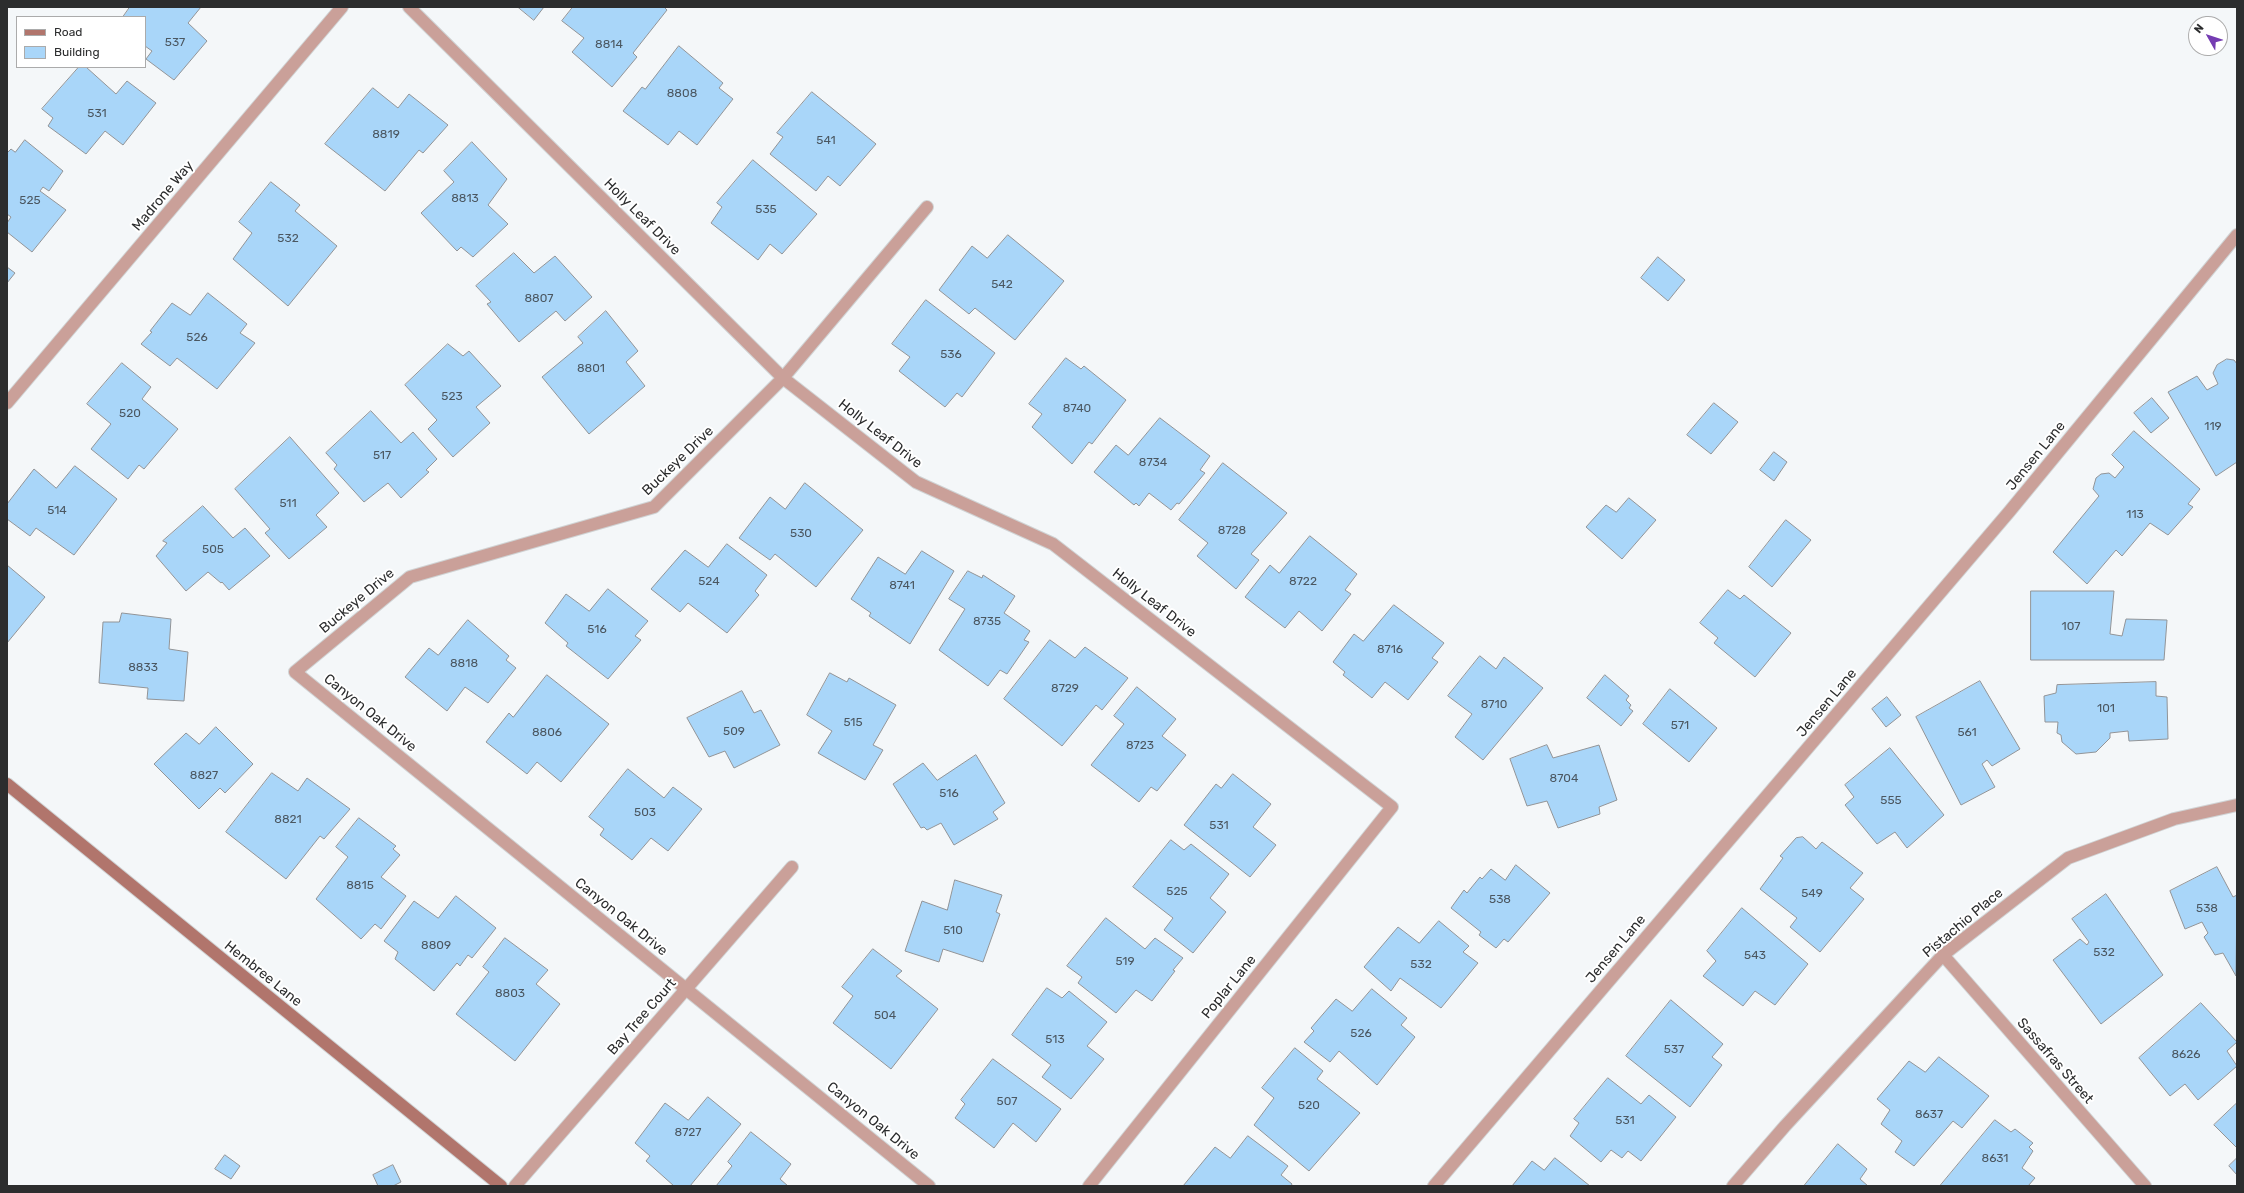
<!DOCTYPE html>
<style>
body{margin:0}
#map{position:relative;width:2244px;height:1193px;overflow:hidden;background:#f4f7f9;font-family:Rubik,sans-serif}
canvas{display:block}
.frame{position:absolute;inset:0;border:8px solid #2c2d2e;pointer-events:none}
.legend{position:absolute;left:16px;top:16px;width:130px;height:52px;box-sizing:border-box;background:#fff;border:1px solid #ababab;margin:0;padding:5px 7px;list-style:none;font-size:12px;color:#2c2d2e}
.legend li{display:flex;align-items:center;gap:8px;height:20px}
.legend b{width:20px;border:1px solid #ababab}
.north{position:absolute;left:2188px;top:16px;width:40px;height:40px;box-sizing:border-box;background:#fff;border:1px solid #ababab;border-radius:50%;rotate:309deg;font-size:11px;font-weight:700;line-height:16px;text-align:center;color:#2c2d2e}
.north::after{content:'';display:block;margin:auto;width:14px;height:18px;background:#743cb2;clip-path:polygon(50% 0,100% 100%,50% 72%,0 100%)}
</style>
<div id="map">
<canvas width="2244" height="1193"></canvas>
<div class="frame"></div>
<ul class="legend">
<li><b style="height:5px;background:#b1756c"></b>Road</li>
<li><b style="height:11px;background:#a9d6f9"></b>Building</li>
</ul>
<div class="north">N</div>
</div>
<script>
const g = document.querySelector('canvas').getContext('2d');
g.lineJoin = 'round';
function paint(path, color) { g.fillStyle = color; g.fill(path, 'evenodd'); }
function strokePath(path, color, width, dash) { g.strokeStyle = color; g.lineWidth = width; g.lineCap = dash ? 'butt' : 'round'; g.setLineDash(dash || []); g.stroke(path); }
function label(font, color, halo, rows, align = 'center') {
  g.font = font + ' Rubik,sans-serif'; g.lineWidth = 4; g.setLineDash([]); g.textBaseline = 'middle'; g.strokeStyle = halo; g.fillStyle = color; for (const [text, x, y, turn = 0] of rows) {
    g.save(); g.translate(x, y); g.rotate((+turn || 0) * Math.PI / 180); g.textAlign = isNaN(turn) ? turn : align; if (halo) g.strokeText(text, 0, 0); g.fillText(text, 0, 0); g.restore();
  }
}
const building = new Path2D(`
 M 130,7 L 201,7 L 188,23 L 207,41 L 174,80 L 146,59 L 152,51 L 145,46 L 145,17 L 123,17 Z
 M 518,7 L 544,7 L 534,20 Z
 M 573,7 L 664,7 L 667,10 L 633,53 L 637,57 L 612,87 L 572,52 L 584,38 L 562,21 Z
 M 679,46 L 723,83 L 719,88 L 733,99 L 697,145 L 679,131 L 668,145 L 623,111 L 642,87 L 645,89 Z
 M 79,67 L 86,67 L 116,94 L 127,81 L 156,103 L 123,145 L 105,131 L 86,154 L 48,126 L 53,118 L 42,109 Z
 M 373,88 L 398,108 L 409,94 L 448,125 L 423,153 L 419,150 L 385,191 L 325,144 Z
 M 812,92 L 876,144 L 840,186 L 828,176 L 816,191 L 770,154 L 783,137 L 777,133 Z
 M 25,140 L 63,171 L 49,191 L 43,187 L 40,191 L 66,210 L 32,252 L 7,232 L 7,223 L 11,217 L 7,214 L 7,153 L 11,149 L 15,152 Z
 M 472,142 L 507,179 L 488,205 L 508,224 L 473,257 L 461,247 L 457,251 L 421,213 L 454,182 L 444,171 Z
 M 753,160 L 817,214 L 782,254 L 770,244 L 758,260 L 711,223 L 722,207 L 717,203 Z
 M 271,182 L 300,205 L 295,211 L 337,246 L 288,306 L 233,259 L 252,233 L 239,222 Z
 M 1008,235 L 1064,281 L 1015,340 L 975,308 L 969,314 L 939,290 L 972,246 L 987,258 Z
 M 514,253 L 534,273 L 555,256 L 592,297 L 565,321 L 556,311 L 519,342 L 487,304 L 491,302 L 476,286 Z
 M 1658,257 L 1685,280 L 1668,301 L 1641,278 Z
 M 7,267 L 15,273 L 7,283 Z
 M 208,293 L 247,324 L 240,333 L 255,343 L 217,389 L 177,358 L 170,366 L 141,344 L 152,332 L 150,331 L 172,303 L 190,315 Z
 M 926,300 L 995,353 L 962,397 L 957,393 L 945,407 L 899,371 L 910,357 L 892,344 Z
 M 606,311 L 638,351 L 626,362 L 645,386 L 589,434 L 542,377 L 583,343 L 578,337 Z
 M 448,344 L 463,356 L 469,351 L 501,386 L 476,407 L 490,423 L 453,457 L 428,429 L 437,420 L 405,385 Z
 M 1066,358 L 1081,369 L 1084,366 L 1126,400 L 1092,444 L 1089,442 L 1072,464 L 1032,427 L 1042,414 L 1029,404 Z
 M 2227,359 L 2234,360 L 2237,364 L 2237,462 L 2216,476 L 2168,392 L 2197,376 L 2207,390 L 2218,384 L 2213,373 L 2217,365 Z
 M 122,363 L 151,387 L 142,399 L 178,429 L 144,469 L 139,465 L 128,479 L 91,449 L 111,424 L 87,404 Z
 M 2152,398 L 2169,418 L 2151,433 L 2134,413 Z
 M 1714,403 L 1738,422 L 1711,454 L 1687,435 Z
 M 371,411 L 401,443 L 413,432 L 437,459 L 426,470 L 429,472 L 401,498 L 388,483 L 364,502 L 334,469 L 337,465 L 326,453 Z
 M 1160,418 L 1210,456 L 1200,470 L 1205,473 L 1179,504 L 1177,503 L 1171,510 L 1149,493 L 1139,506 L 1136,503 L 1134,505 L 1094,472 L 1116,445 L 1128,455 Z
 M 2134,431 L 2200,489 L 2188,504 L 2193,507 L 2168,535 L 2150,523 L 2122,556 L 2116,550 L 2087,584 L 2053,552 L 2099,496 L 2093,489 L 2096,478 L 2101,474 L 2109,473 L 2115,478 L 2124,467 L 2112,455 Z
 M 290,437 L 339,493 L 316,515 L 327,527 L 289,559 L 265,533 L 270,529 L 235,489 Z
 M 1774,452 L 1787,462 L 1774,481 L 1760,470 Z
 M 1223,463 L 1287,513 L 1251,554 L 1259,560 L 1236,589 L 1197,556 L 1208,543 L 1179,520 Z
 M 75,466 L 117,499 L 74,555 L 36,528 L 30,536 L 7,519 L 7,504 L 34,469 L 56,488 Z
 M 805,483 L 863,530 L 816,587 L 775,554 L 770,560 L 739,538 L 770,497 L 785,509 Z
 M 1629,498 L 1656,520 L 1622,559 L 1586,527 L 1606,505 L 1616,512 Z
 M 203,506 L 233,538 L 245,528 L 270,556 L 229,590 L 222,582 L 221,583 L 208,572 L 186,591 L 156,556 L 167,543 L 163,541 Z
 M 1786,520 L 1811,540 L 1772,587 L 1749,567 Z
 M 1310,536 L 1357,574 L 1345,590 L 1351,594 L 1322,631 L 1299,611 L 1285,628 L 1245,597 L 1270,565 L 1279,573 Z
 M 727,544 L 767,575 L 755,591 L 759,595 L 727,633 L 688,603 L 680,612 L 651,589 L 685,550 L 708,567 Z
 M 922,551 L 954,571 L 910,644 L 869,616 L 871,613 L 851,599 L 878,557 L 905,574 Z
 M 7,565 L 45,597 L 7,643 Z
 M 968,571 L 982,578 L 983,575 L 1015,596 L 1004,613 L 1030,631 L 1024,640 L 1029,642 L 1007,674 L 1000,670 L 988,686 L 939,650 L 965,609 L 949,599 Z
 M 608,589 L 648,621 L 635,636 L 641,640 L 608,679 L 566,646 L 568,643 L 545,623 L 566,594 L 589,611 Z
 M 1728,590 L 1740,599 L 1744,595 L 1791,633 L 1755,677 L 1714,643 L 1718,638 L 1700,623 Z
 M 2031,591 L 2114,591 L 2110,634 L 2122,636 L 2126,619 L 2167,620 L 2164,660 L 2031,660 Z
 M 1394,605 L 1444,643 L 1432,658 L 1438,662 L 1408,700 L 1385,682 L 1372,698 L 1343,675 L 1345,672 L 1333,662 L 1354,634 L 1363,641 Z
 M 122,613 L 171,619 L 169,649 L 188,652 L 184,701 L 147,699 L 148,688 L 99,683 L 103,622 L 119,622 Z
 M 468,620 L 509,656 L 506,660 L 516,668 L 488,703 L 465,687 L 447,711 L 405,677 L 429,648 L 438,655 Z
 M 1050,640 L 1075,658 L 1085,647 L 1128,678 L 1102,710 L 1096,705 L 1062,746 L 1004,699 Z
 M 1480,656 L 1496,669 L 1504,657 L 1543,688 L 1483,760 L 1455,737 L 1472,714 L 1448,696 Z
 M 830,673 L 847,682 L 849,678 L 896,705 L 873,745 L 883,750 L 865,780 L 818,753 L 832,731 L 807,715 Z
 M 547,675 L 609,724 L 561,782 L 537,762 L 527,774 L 486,742 L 509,713 L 513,717 Z
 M 1605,675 L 1629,696 L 1626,700 L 1631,705 L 1629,708 L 1633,711 L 1621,726 L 1587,698 Z
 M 1980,681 L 2020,749 L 1992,766 L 1987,760 L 1982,764 L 1995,787 L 1961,805 L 1916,717 Z
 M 2156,682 L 2156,696 L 2167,697 L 2168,739 L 2129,741 L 2128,731 L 2110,733 L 2110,738 L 2096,752 L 2076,754 L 2062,742 L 2061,735 L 2057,733 L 2058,722 L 2045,722 L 2044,696 L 2056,693 L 2057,685 Z
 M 1137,687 L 1176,719 L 1162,736 L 1186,755 L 1157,791 L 1151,787 L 1139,802 L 1091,765 L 1124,724 L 1114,716 Z
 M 1670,689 L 1717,728 L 1689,762 L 1643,724 Z
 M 742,691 L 754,713 L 761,710 L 780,745 L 734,768 L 725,751 L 709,757 L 687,718 Z
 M 1887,697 L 1901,715 L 1886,727 L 1872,709 Z
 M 216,727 L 253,764 L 225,793 L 220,788 L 199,809 L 154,764 L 186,733 L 199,744 Z
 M 1547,745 L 1553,758 L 1599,745 L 1617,800 L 1599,807 L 1600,814 L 1558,828 L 1547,801 L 1527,806 L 1510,759 Z
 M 1890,748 L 1944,815 L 1907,848 L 1895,832 L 1877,844 L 1845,805 L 1854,797 L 1845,785 Z
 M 976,755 L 1005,803 L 993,812 L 998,819 L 954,845 L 941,823 L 927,830 L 924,827 L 921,828 L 893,784 L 923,763 L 937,780 Z
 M 628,769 L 664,798 L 673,787 L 702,809 L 668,851 L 651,838 L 632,860 L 600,835 L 604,829 L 589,817 Z
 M 272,773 L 298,791 L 307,778 L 350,809 L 324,839 L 320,836 L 286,879 L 226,832 Z
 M 1233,774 L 1271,804 L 1253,827 L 1276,845 L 1250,877 L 1184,825 L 1216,784 L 1221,788 Z
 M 359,818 L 396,846 L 393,849 L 400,855 L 381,877 L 406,896 L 381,929 L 375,924 L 361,939 L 316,899 L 348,857 L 336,847 Z
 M 1803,837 L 1816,849 L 1822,842 L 1863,873 L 1850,888 L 1864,899 L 1820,952 L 1790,927 L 1797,918 L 1760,889 L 1783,858 L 1780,856 L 1796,838 Z
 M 1171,840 L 1184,850 L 1191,844 L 1229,874 L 1210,898 L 1226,912 L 1193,953 L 1164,930 L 1173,918 L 1133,887 Z
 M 1516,865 L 1550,893 L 1508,942 L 1504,939 L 1496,948 L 1479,935 L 1481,932 L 1451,908 L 1464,890 L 1467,893 L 1480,877 L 1482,879 L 1491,869 L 1505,880 Z
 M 2217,867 L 2233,897 L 2237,895 L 2236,976 L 2223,953 L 2215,955 L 2204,937 L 2208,933 L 2202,922 L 2185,929 L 2170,891 Z
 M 955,880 L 1002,895 L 996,912 L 1000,914 L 983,962 L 943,949 L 939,962 L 905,951 L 922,901 L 947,910 Z
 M 2106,894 L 2163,975 L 2101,1024 L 2053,960 L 2080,939 L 2087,945 L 2089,942 L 2072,919 Z
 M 456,896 L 496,928 L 472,958 L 468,955 L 460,966 L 457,963 L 434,991 L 395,959 L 398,952 L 384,941 L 414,901 L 438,918 Z
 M 1742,908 L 1808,964 L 1775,1005 L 1755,991 L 1743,1006 L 1703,976 L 1716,961 L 1707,951 Z
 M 1106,918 L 1145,949 L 1155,938 L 1183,958 L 1173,970 L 1175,971 L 1152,1001 L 1136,990 L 1116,1013 L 1078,983 L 1082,977 L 1067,966 Z
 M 1439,921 L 1469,946 L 1463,952 L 1478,963 L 1441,1008 L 1400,978 L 1391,991 L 1364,967 L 1398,927 L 1419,943 Z
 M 505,938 L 548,970 L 536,984 L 560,1004 L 515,1061 L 456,1014 L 489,972 L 483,967 Z
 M 873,949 L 902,971 L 896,976 L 938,1009 L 891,1069 L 833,1023 L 853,996 L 842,987 Z
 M 1047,988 L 1062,998 L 1069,991 L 1107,1022 L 1087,1046 L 1104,1059 L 1071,1099 L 1042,1077 L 1051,1065 L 1012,1035 Z
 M 1372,989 L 1407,1018 L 1401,1025 L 1415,1037 L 1377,1085 L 1339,1051 L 1330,1062 L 1304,1042 L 1314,1031 L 1311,1028 L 1336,999 L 1352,1011 Z
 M 1671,1000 L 1723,1044 L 1712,1057 L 1722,1065 L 1690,1107 L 1626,1056 Z
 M 2201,1003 L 2237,1042 L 2227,1051 L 2237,1066 L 2198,1100 L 2185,1084 L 2170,1096 L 2139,1058 Z
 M 1295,1048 L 1323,1071 L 1317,1079 L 1360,1113 L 1309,1171 L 1254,1125 L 1274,1098 L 1262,1088 Z
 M 1939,1057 L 1989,1096 L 1962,1128 L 1953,1121 L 1914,1166 L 1895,1152 L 1902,1141 L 1881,1124 L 1890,1110 L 1877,1099 L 1909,1061 L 1925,1072 Z
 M 993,1059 L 1061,1109 L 1036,1142 L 1013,1123 L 994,1148 L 955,1118 L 965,1104 L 961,1100 Z
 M 1608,1078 L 1641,1104 L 1649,1095 L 1676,1117 L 1641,1161 L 1628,1151 L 1622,1158 L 1611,1150 L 1601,1162 L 1570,1136 L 1579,1123 L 1574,1119 Z
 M 708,1097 L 741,1124 L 690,1186 L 674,1186 L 646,1161 L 650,1156 L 635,1143 L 665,1103 L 688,1120 Z
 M 2237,1103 L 2237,1148 L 2214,1125 Z
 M 1995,1120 L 2011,1132 L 2015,1129 L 2033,1143 L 2029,1147 L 2033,1151 L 2022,1168 L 2035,1178 L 2028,1186 L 1940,1186 Z
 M 751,1132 L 791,1164 L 780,1179 L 788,1186 L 716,1186 L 732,1166 L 728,1162 Z
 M 1248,1136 L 1288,1166 L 1281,1175 L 1292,1184 L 1291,1186 L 1183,1186 L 1215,1147 L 1230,1158 Z
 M 1838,1144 L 1867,1169 L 1860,1179 L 1868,1186 L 1804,1186 Z
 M 225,1155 L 240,1166 L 231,1179 L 215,1169 Z
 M 1555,1158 L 1590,1186 L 1512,1186 L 1532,1161 L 1544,1170 Z
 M 2237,1158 L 2237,1175 L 2229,1166 Z
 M 393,1165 L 401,1182 L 393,1186 L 378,1186 L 373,1175 Z`);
paint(building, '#a9d6f9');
strokePath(building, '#929497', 1);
const street = new Path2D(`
 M 409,7 L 783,378 L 916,482 L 1053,544 L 1392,807 L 1089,1186
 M 927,207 L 783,378 L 654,507 L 410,577 L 295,672 L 929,1186
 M 7,403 L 342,7
 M 1943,955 L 2145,1186
 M 515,1186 L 792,867
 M 1434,1186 L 2009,512 L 2237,235
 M 1733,1186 L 1785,1126 L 1943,955 L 2068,858 L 2174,819 L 2237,805`);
const secondary = new Path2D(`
 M 7,784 L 501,1186`);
strokePath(street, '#d0d3d4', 14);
strokePath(secondary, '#d0d3d4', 14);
strokePath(street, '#caa099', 12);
strokePath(secondary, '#b1756c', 12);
label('12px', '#4b5761', null, [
 ["537",175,43],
 ["8814",609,45],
 ["8808",682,94],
 ["531",97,114],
 ["8819",386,135],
 ["541",826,141],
 ["8813",465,199],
 ["525",30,201],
 ["535",766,210],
 ["532",288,239],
 ["542",1002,285],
 ["8807",539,299],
 ["526",197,338],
 ["536",951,355],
 ["8801",591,369],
 ["523",452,397],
 ["8740",1077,409],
 ["520",130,414],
 ["119",2213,427],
 ["517",382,456],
 ["8734",1153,463],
 ["511",288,504],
 ["514",57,511],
 ["113",2135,515],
 ["8728",1232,531],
 ["530",801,534],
 ["505",213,550],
 ["524",709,582],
 ["8722",1303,582],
 ["8741",902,586],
 ["8735",987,622],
 ["107",2071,627],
 ["516",597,630],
 ["8716",1390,650],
 ["8818",464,664],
 ["8833",143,668],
 ["8729",1065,689],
 ["8710",1494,705],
 ["101",2106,709],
 ["515",853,723],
 ["571",1680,726],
 ["509",734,732],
 ["8806",547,733],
 ["561",1967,733],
 ["8723",1140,746],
 ["8827",204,776],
 ["8704",1564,779],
 ["516",949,794],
 ["555",1891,801],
 ["503",645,813],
 ["8821",288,820],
 ["531",1219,826],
 ["8815",360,886],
 ["525",1177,892],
 ["549",1812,894],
 ["538",1500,900],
 ["538",2207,909],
 ["510",953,931],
 ["8809",436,946],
 ["532",2104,953],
 ["543",1755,956],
 ["519",1125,962],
 ["532",1421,965],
 ["8803",510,994],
 ["504",885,1016],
 ["526",1361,1034],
 ["513",1055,1040],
 ["537",1674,1050],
 ["8626",2186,1055],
 ["507",1007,1102],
 ["520",1309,1106],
 ["8637",1929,1115],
 ["531",1625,1121],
 ["8727",688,1133],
 ["8631",1995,1159]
]);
label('14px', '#2c2d2e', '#fff', [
 ["Madrone Way",163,196,-50],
 ["Holly Leaf Drive",642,217,45],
 ["Holly Leaf Drive",880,434,38],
 ["Jensen Lane",2036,456,-51],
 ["Buckeye Drive",678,461,-44],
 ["Buckeye Drive",357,601,-40],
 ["Holly Leaf Drive",1154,603,38],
 ["Jensen Lane",1827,703,-50],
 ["Canyon Oak Drive",370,713,39],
 ["Canyon Oak Drive",621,917,39],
 ["Pistachio Place",1963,923,-40],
 ["Jensen Lane",1616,949,-50],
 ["Hembree Lane",263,974,39],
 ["Poplar Lane",1229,987,-51],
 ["Bay Tree Court",642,1017,-49],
 ["Sassafras Street",2055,1061,49],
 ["Canyon Oak Drive",873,1121,39]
]);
</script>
